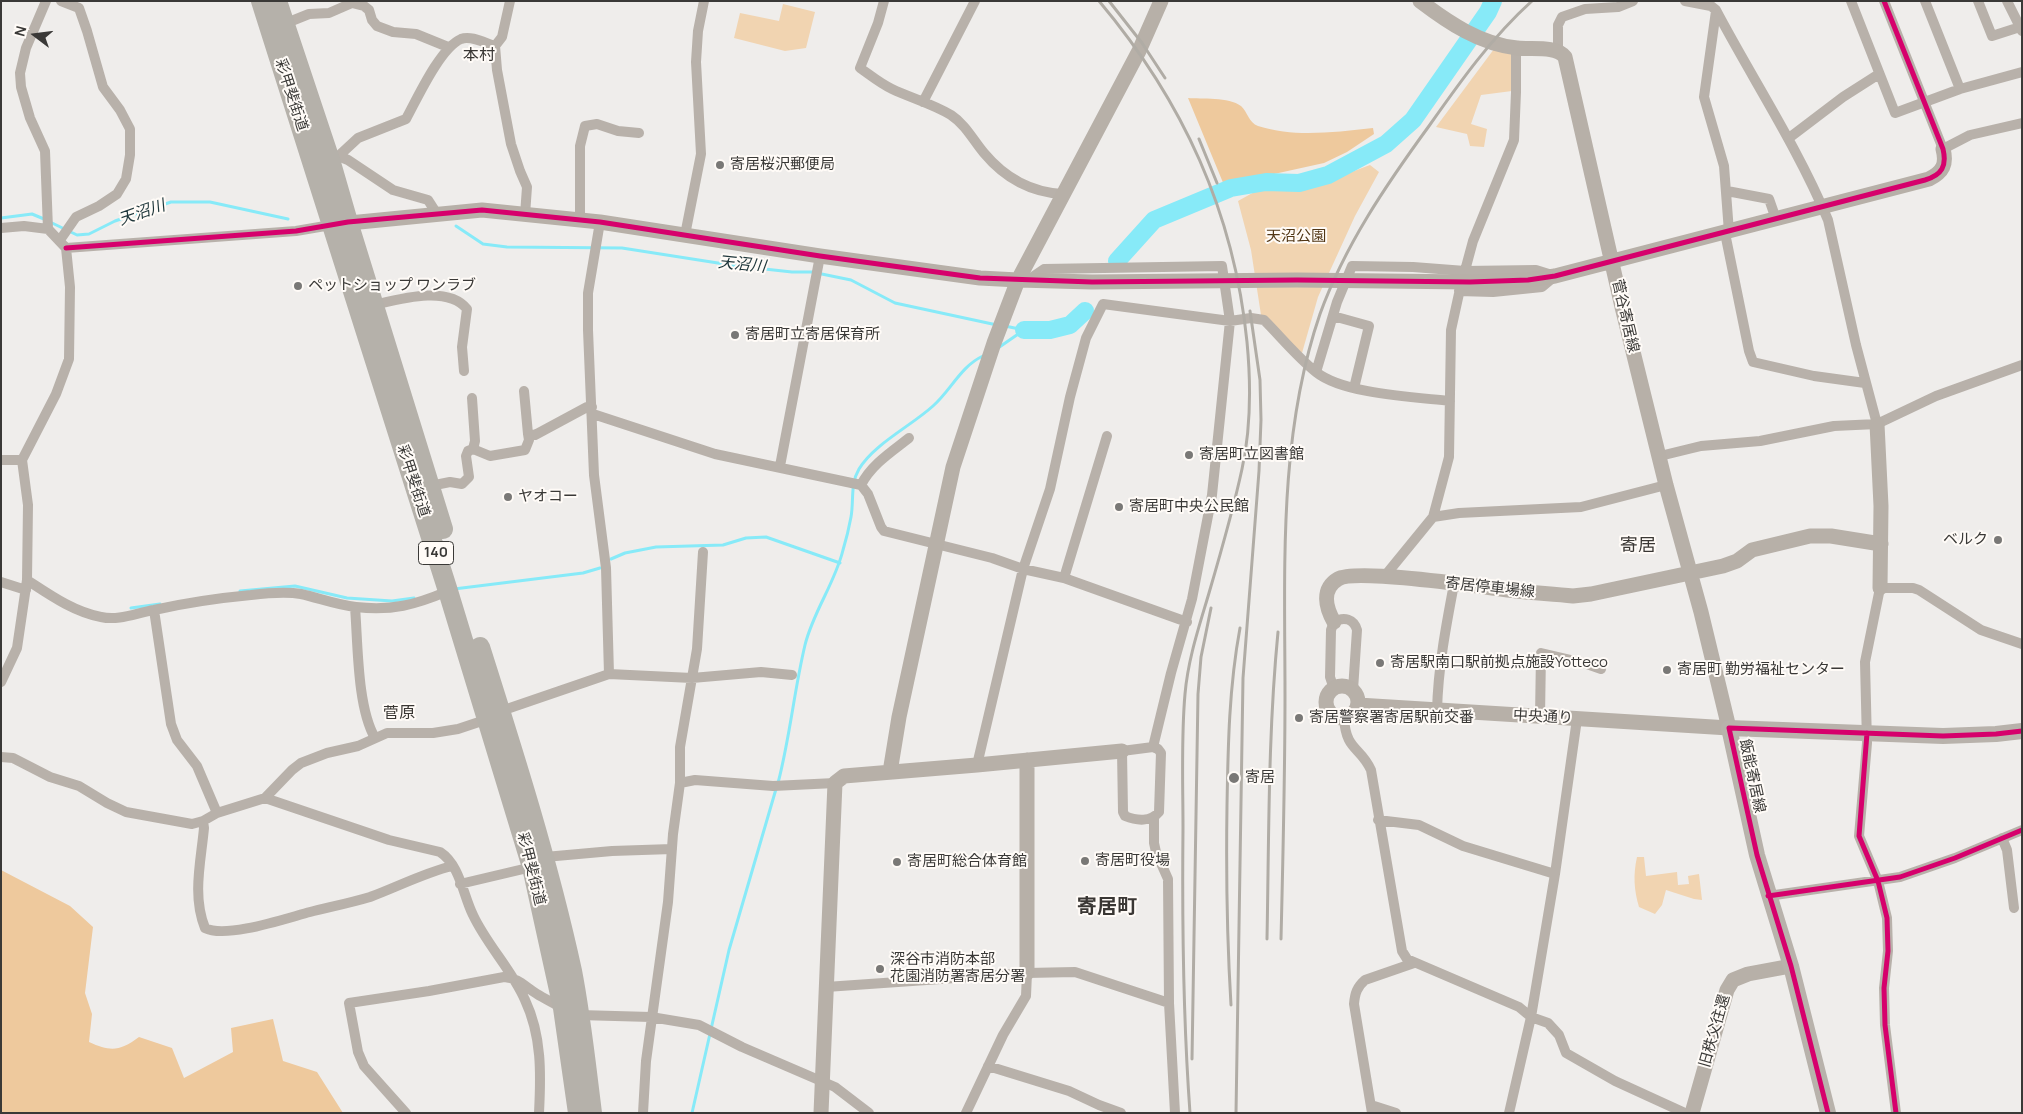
<!DOCTYPE html>
<meta charset="utf-8">
<style>
body{margin:0}
#map{position:relative;width:2023px;height:1114px;overflow:hidden;background:#efedeb;font-family:Manrope,sans-serif}
canvas{display:block}
.frame{position:absolute;inset:0;border:2px solid #3a3937;pointer-events:none}
.north{position:absolute;left:10px;top:10px;width:50px;height:50px;-webkit-text-stroke:4px #fffbf7;paint-order:stroke;rotate:285deg;font-size:14px;font-weight:700;line-height:20px;text-align:center;color:#3a3937}
.north::after{content:'';display:block;margin:auto;width:18px;height:22px;background:#3a3937;clip-path:polygon(50% 0,100% 100%,50% 72%,0 100%)}
</style>
<div id="map">
<canvas width="2023" height="1114"></canvas>
<div class="frame"></div>
<div class="north">N</div>
</div>
<script>
const g = document.querySelector('canvas').getContext('2d');
g.lineJoin = 'round';
function paint(path, color) { g.fillStyle = color; g.fill(path, 'evenodd'); }
function strokePath(path, color, width, dash) { g.strokeStyle = color; g.lineWidth = width; g.lineCap = dash ? 'butt' : 'round'; g.setLineDash(dash || []); g.stroke(path); }
function label(font, color, halo, rows, align = 'center') {
  g.font = font + ' Manrope,"Noto Sans JP",sans-serif'; g.lineWidth = 4; g.setLineDash([]); g.textBaseline = 'middle'; g.strokeStyle = halo; g.fillStyle = color; for (const [text, x, y, turn = 0] of rows) {
    g.save(); g.translate(x, y); g.rotate((+turn || 0) * Math.PI / 180); g.textAlign = isNaN(turn) ? turn : align; if (halo) g.strokeText(text, 0, 0); g.fillText(text, 0, 0); g.restore();
  }
}
paint(new Path2D(`
 M 783,4 L 815,12 L 806,48 L 785,51 L 734,38 L 740,13 L 779,21 Z
 M 1494,49 L 1511,53 L 1512,91 L 1481,95 L 1471,124 L 1487,129 L 1484,147 L 1470,146 L 1467,134 L 1436,127 Z
 M 1370,165 L 1379,172 L 1355,216 L 1318,297 L 1302,353 L 1261,315 L 1251,250 L 1238,201 L 1256,191 L 1301,191 Z
 M 1637,857 L 1644,857 L 1646,876 L 1677,872 L 1678,885 L 1689,884 L 1688,876 L 1699,874 L 1702,900 L 1694,899 L 1666,890 L 1662,905 L 1655,914 L 1639,907 C 1634,890 1633,875 1637,857 Z`), '#f1d4b1');
paint(new Path2D(`
 M 1188,98 C 1201,99 1229,97 1241,106 C 1247,111 1249,123 1258,126 C 1296,138 1334,132 1373,128 L 1374,134 L 1347,152 L 1324,163 L 1224,185 Z
 M 1,870 L 70,906 L 93,927 L 85,993 L 92,1014 L 89,1042 C 111,1052 120,1051 139,1037 L 172,1048 L 184,1078 L 233,1052 L 231,1028 L 273,1019 L 283,1061 L 317,1072 L 343,1113 L 1,1113 Z`), '#eec99d');
strokePath(new Path2D(`
 M 1,218 L 32,214 L 44,219
 M 50,222 L 77,235 L 89,234 L 115,221 L 171,202 L 210,202 L 288,219
 M 456,226 L 483,244 L 507,247 L 622,248 L 737,266 L 792,272 L 812,272 L 851,280 L 895,303 L 997,325
 M 1005,326 L 1024,330
 M 998,348 L 1024,330
 M 611,559 L 625,553 L 656,547 L 723,545 L 746,538 L 766,537 L 840,563
 M 454,589 L 583,573 L 600,568
 M 240,591 L 295,586 L 347,598 L 392,601 L 414,598
 M 131,608 L 160,604
 M 778,783 C 790,737 794,691 805,645 C 813,612 835,583 843,550 C 846,540 849,528 851,517 C 854,501 850,484 859,469 C 874,444 911,426 933,406 C 951,390 961,366 983,356
 M 692,1113 L 729,950 L 776,789`), '#87eaf8', 3);
strokePath(new Path2D(`
 M 1117,261 L 1154,220 L 1231,188 L 1266,182 L 1299,183 L 1328,175 L 1386,144 L 1413,120 L 1488,12 L 1493,1
 M 1024,330 L 1050,330 L 1070,325 L 1085,311`), '#87eaf8', 18);
strokePath(new Path2D(`
 M 46,1 L 26,48 L 20,73 L 21,87 L 30,118 L 45,151 L 48,229
 M 884,1 L 878,23 L 860,68 C 870,75 881,84 892,89 C 911,98 933,104 951,115 C 966,125 973,140 984,153 C 1004,177 1030,192 1062,194
 M 1685,1 L 1711,6 L 1716,10 C 1753,80 1797,146 1828,220 L 1856,345 L 1877,424
 M 1851,1 L 1895,113 L 1960,89 L 2022,72
 M 1884,1 L 1943,149 L 1970,135 L 2022,123
 M 1925,1 L 1960,89
 M 1978,1 L 1992,36 L 2020,27
 M 2007,1 L 2022,31
 M 1716,11 L 1704,97 L 1724,166 L 1729,232
 M 284,24 L 309,14 L 329,13 L 352,3 L 364,6 L 369,10 L 372,20 L 377,26 L 393,32 L 416,34 L 448,47
 M 495,46 L 497,70 L 511,144 L 520,171 L 527,187 L 525,215
 M 1558,51 L 1558,25 L 1562,17 L 1585,9 L 1618,7 L 1633,1
 M 923,102 L 975,1
 M 1789,138 L 1843,97 L 1879,74
 M 338,156 L 348,160 L 393,190 L 428,200 L 437,214
 M 331,163 L 358,138 L 406,119 C 417,99 440,48 461,39 C 471,35 485,43 495,46 L 502,37 L 510,1
 M 1727,191 L 1769,199 L 1776,219
 M 580,220 L 580,146 L 585,126 L 597,124 L 618,131 L 639,133
 M 600,222 L 588,293 L 588,330 L 594,475 L 606,568 L 609,674
 M 1,228 L 24,226 L 48,229 L 66,248 L 70,287 L 69,359 L 56,394 L 22,460 L 28,505 L 27,580 L 17,648 L 1,682
 M 1725,233 L 1749,351 L 1753,362 L 1814,376 L 1865,383
 M 685,235 L 701,154 L 696,62 L 698,31 L 704,1
 M 60,240 L 76,217 L 99,206 L 117,194 L 126,179 L 130,155 L 130,129 L 120,110 L 103,87 L 87,31 L 79,8 L 61,1
 M 66,248 L 296,231 L 331,225
 M 1028,280 L 1044,269 L 1222,266 L 1230,321 L 1212,495 L 1192,599 L 1171,673 L 1153,747
 M 1459,291 L 1493,292 L 1542,287 L 1554,277
 M 374,305 C 400,299 448,285 467,309 L 462,347 L 464,371
 M 1333,316 L 1369,326 L 1354,388
 M 1316,372 L 1337,302 L 1352,266 L 1413,267 L 1465,271 L 1536,270 L 1552,275
 M 524,391 L 528,434
 M 472,398 L 475,441 L 473,449
 M 593,414 L 715,454 L 861,485 L 868,494 L 881,527 L 884,531 L 992,558 L 1023,569 L 1064,578 L 1187,622
 M 1660,456 L 1701,446 L 1760,441 L 1834,426 L 1877,424 L 1936,396 L 2022,365
 M 1,460 L 22,460
 M 780,466 L 820,256
 M 861,485 C 871,465 891,452 909,438
 M 430,486 L 450,482 L 462,484 L 469,477 L 466,456 L 468,451 L 473,449 L 490,456 L 525,450 L 529,440 L 528,434 L 535,435 L 587,407 L 592,407
 M 1433,517 L 1459,513 L 1581,507 L 1666,485
 M 1384,577 L 1433,517 L 1449,457 L 1451,330 L 1460,289 L 1473,241 L 1514,140 L 1516,92 L 1516,48
 M 1064,578 L 1107,436
 M 27,580 C 50,595 74,612 101,617 C 119,621 136,613 154,610 C 185,603 219,598 251,595 C 267,593 285,591 301,594 C 319,598 337,605 356,607 C 392,611 415,605 448,591
 M 1,582 L 26,590
 M 355,607 C 358,644 357,707 375,738
 M 154,610 L 171,724 L 177,740 L 197,766 L 217,813
 M 1334,689 L 1330,677 L 1331,630 L 1334,622 C 1344,616 1354,619 1357,630 L 1353,690
 M 501,711 L 609,674 L 692,678 L 761,672 L 792,675
 M 1437,711 C 1438,668 1446,626 1454,584
 M 1540,717 L 1541,653 L 1584,663 L 1601,669
 M 1344,718 C 1346,751 1360,746 1371,770 L 1402,951 L 1407,959 L 1519,1007 L 1531,1017 L 1548,1023 L 1559,1035 L 1566,1053 L 1615,1081 L 1685,1113
 M 1153,747 L 1158,749 L 1161,753 L 1159,812 C 1151,822 1137,821 1125,816 L 1123,812 L 1122,751 Z
 M 1,757 L 13,758 L 50,777 L 79,786 L 107,803 L 126,812 L 192,824 L 203,821 L 217,813 L 265,798 L 292,770 L 301,763 L 327,753 L 358,746 L 387,733 L 433,733 L 458,729 L 488,719
 M 977,765 L 1023,569 L 1050,489 L 1070,397 L 1086,338 L 1103,304 L 1230,321 L 1251,318 L 1264,320 C 1281,337 1297,357 1316,372 C 1343,394 1414,397 1450,401
 M 680,783 L 695,780 L 773,786 L 835,783
 M 265,798 L 389,840 L 440,852 C 460,865 463,895 473,915 C 487,945 512,970 525,1000 C 542,1036 541,1074 539,1113
 M 1154,818 L 1154,843 L 1156,852 L 1168,879 L 1169,1003 L 1175,1113
 M 1378,820 L 1419,825 L 1463,846 L 1555,874
 M 203,821 L 204,828 C 201,861 192,896 205,928 C 226,939 287,918 310,912 C 330,907 350,903 370,897 C 397,887 424,873 452,866
 M 2002,838 L 2007,850 L 2014,908
 M 545,857 L 612,851 L 672,849
 M 460,884 L 532,867
 M 1768,896 L 1900,877 L 1955,858 L 2022,830
 M 826,987 L 1027,973 L 1075,972 L 1169,1003
 M 579,1015 L 651,1017 L 699,1025 L 742,1047 L 835,1087 L 869,1113
 M 988,1066 L 1069,1091 L 1099,1105 L 1121,1113
 M 1371,1105 L 1396,1113
 M 406,1113 L 364,1066 L 358,1052 L 349,1003 L 429,991 L 504,977 C 519,978 525,987 537,994 C 545,999 554,1003 562,1008
 M 643,1113 L 646,1061 L 668,902 L 673,834 L 680,783 L 680,747 L 697,649 L 703,552
 M 966,1113 L 1003,1035 L 1026,996 L 1027,973
 M 1372,1113 L 1354,1004 C 1355,993 1357,987 1365,980 L 1414,963
 M 1509,1113 L 1531,1017 L 1555,874 L 1577,719
 M 1896,1113 L 1885,1025 L 1884,988 L 1888,951 L 1887,918 L 1878,881 L 1859,836 L 1867,743 L 1865,662 L 1880,588 L 1913,588 L 1919,590 L 1981,630 L 2022,644`), '#b8b1aa', 10);
strokePath(new Path2D(`
 M 339,224 L 482,210 L 600,222 L 820,256 L 980,278 L 1018,280 L 1092,282 L 1297,280 L 1470,282 L 1528,280 L 1555,276 L 1929,179 C 1943,172 1947,164 1943,149
 M 1877,424 L 1881,506 L 1880,588
 M 1334,622 C 1326,608 1321,589 1338,579 C 1357,568 1488,588 1516,591 C 1535,593 1554,594 1573,596 L 1591,594 L 1723,566 L 1737,561 L 1752,550 L 1810,536 L 1831,536 L 1881,544
 M1326 702a16 16 0 1 1 32 0a16 16 0 1 1-32 0Z
 M 1358,705 L 1729,728 L 1701,612 L 1666,485 L 1622,307 L 1565,57 C 1556,45 1530,50 1517,48 C 1480,44 1449,23 1420,1
 M 890,772 L 899,717 L 953,467 L 994,343 L 1018,280 L 1139,51 L 1161,1
 M 1027,973 L 1027,760
 M 821,1113 L 835,783 L 844,776 L 977,765 L 1122,751
 M 1692,1113 L 1727,990 L 1733,980 L 1748,974 L 1791,966`), '#b7b0a8', 15);
strokePath(new Path2D(`
 M 1828,1113 L 1791,966 L 1757,855 L 1729,728 L 1943,736 L 1996,734 L 2022,731`), '#b8b2ab', 16);
strokePath(new Path2D(`
 M 261,1 L 448,591 L 532,867 L 563,1008 L 578,1113
 M 277,1 L 331,163 L 348,222 L 443,529
 M 480,647 C 514,754 548,861 572,971 C 581,1017 586,1066 592,1113`), '#b5b1aa', 20);
strokePath(new Path2D(`
 M 1099,1 C 1183,101 1234,212 1247,342 C 1251,384 1251,428 1242,469 C 1233,511 1221,552 1209,593 C 1199,627 1188,659 1185,694 C 1181,739 1183,784 1183,828 C 1182,924 1183,1017 1190,1113
 M 1109,1 L 1142,43 L 1165,78
 M 1199,139 L 1217,183
 M 1267,939 C 1269,836 1268,734 1278,632
 M 1281,939 C 1283,858 1285,777 1285,696 C 1285,569 1278,436 1320,314 C 1345,245 1386,185 1429,126 C 1460,82 1491,38 1532,1
 M 1231,1005 C 1227,939 1226,872 1227,806 C 1228,746 1229,687 1240,628
 M 1192,1059 L 1198,694 L 1201,657 L 1211,608
 M 1236,1113 L 1243,678 L 1259,471 L 1261,420 L 1260,380 L 1250,311`), '#b0aca5', 3);
strokePath(new Path2D(`
 M 66,248 L 296,231 L 348,222 L 482,210 L 600,222 L 820,256 L 980,278 L 1092,282 L 1297,280 L 1470,282 L 1528,280 L 1555,276 L 1925,180 C 1942,175 1947,166 1943,149 L 1884,1
 M 1867,733 L 1859,836 L 1878,881 L 1887,918 L 1888,951 L 1884,988 L 1885,1025 L 1896,1113
 M 1768,896 L 1900,877 L 1955,858 L 2022,830
 M 1828,1113 L 1791,966 L 1757,855 L 1729,728 L 1943,736 L 1996,734 L 2022,731`), '#d6006c', 5);
for (const [x, y, r, color] of [
 [720,165,5,"#797876"],
 [298,286,5,"#797876"],
 [735,335,5,"#797876"],
 [1189,455,5,"#797876"],
 [508,497,5,"#797876"],
 [1119,507,5,"#797876"],
 [1998,540,5,"#797876"],
 [1380,663,5,"#797876"],
 [1667,670,5,"#797876"],
 [1299,718,5,"#797876"],
 [1234,778,6,"#797876"],
 [1085,861,5,"#797876"],
 [897,862,5,"#797876"],
 [880,969,5,"#797876"]
]) { const dot = new Path2D(); dot.arc(x, y, r, 0, 2 * Math.PI); g.fillStyle = color; g.fill(dot); strokePath(dot, '#fffbf7', 2); }
for (const [x, y, w] of [
 [436,553,35]
]) { const box = new Path2D(); box.roundRect(x - w / 2, y - 11.5, w, 23, 4); g.fillStyle = '#fffbf7'; g.fill(box); strokePath(box, '#3a3937', 1); }
label('bold 14px', '#3a3937', null, [
 ["140",436,553]
]);
label('15px', '#3a3937', '#fffbf7', [
 ["彩甲斐街道",291,95,72],
 ["菅谷寄居線",1625,316,77],
 ["彩甲斐街道",413,481,72],
 ["寄居停車場線",1490,588,6],
 ["中央通り",1543,717,3],
 ["飯能寄居線",1752,776,78],
 ["彩甲斐街道",531,869,76],
 ["旧秩父往還",1715,1031,-74]
]);
label('15px', '#3a3937', '#fffbf7', [
 ["寄居桜沢郵便局",730,165],
 ["ペットショップ ワンラブ",308,286],
 ["寄居町立寄居保育所",745,335],
 ["寄居町立図書館",1199,455],
 ["ヤオコー",518,497],
 ["寄居町中央公民館",1129,507],
 ["ベルク",1988,540,"right"],
 ["寄居駅南口駅前拠点施設Yotteco",1390,663],
 ["寄居町 勤労福祉センター",1677,670],
 ["寄居警察署寄居駅前交番",1309,718],
 ["寄居",1245,778],
 ["寄居町役場",1095,861],
 ["寄居町総合体育館",907,862],
 ["深谷市消防本部",890,960],
 ["花園消防署寄居分署",890,977]
], 'left');
label('15px', '#523716', '#fffbf7', [
 ["天沼公園",1296,237]
]);
label('16px', '#3a3734', '#fffbf7', [
 ["本村",479,56],
 ["菅原",399,714]
]);
label('italic 16px', '#1e363a', '#fffbf7', [
 ["天沼川",142,213,-19],
 ["天沼川",742,265,6]
]);
label('18px', '#3a3734', '#fffbf7', [
 ["寄居",1638,546]
]);
label('bold 20px', '#3a3734', '#fffbf7', [
 ["寄居町",1107,907]
]);
</script>
